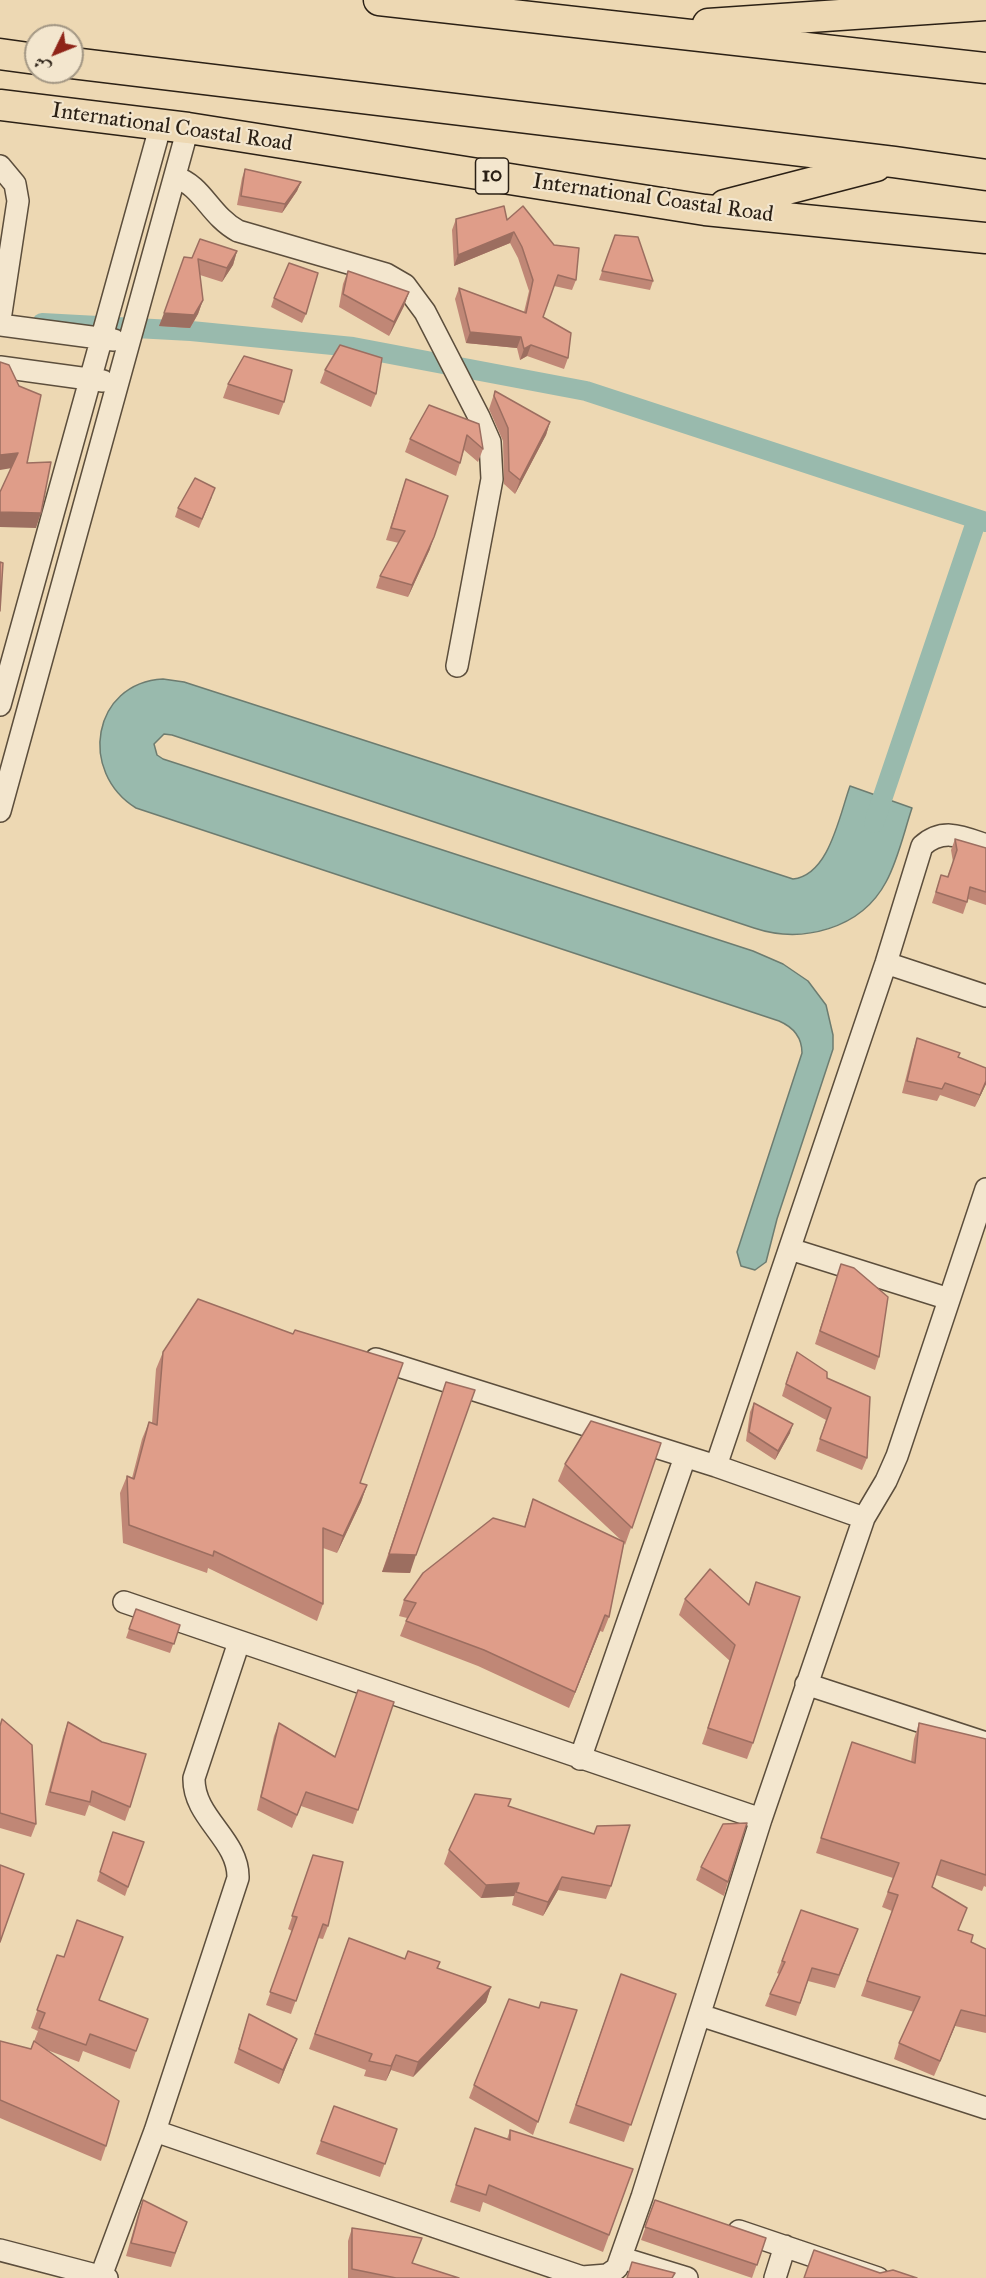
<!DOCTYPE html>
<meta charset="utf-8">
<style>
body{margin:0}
#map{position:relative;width:986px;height:2278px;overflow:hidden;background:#edd8b3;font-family:"IM FELL Great Primer",Amiri,serif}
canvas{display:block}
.north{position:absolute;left:24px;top:24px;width:60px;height:60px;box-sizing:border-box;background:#f3e6ce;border:2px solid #a39784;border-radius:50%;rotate:227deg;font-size:16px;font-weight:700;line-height:24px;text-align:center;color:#2b2015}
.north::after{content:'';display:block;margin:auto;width:21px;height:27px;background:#8f2418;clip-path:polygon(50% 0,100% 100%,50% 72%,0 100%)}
</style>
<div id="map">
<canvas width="986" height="2278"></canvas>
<div class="north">ش</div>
</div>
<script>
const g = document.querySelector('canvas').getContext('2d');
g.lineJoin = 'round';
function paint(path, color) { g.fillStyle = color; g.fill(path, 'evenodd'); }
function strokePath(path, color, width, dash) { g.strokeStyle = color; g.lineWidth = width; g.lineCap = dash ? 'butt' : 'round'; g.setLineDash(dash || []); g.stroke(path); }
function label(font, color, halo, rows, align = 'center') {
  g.font = font + ' "IM FELL Great Primer",serif'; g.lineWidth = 4.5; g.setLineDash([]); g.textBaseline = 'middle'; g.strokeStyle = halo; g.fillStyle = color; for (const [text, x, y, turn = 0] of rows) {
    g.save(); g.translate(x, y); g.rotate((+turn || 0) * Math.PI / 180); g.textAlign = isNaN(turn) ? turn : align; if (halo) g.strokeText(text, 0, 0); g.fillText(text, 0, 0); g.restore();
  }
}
const water = new Path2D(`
 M 163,679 L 184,682 L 793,879 C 829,875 839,817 850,786 L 912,808 C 904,832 898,860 886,882 C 861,929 802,944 754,928 L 172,735 L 164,734 L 154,744 L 157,755 L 163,759 L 753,951 L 783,964 L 808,981 L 826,1005 L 833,1035 L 833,1049 L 777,1219 L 766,1262 L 755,1270 L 741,1266 L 737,1252 L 802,1053 C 802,1037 793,1027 779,1021 L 136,808 C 78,772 92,683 163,679 Z`);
paint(water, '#99baad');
strokePath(water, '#6d7c70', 1.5);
strokePath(new Path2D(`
 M 42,323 L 191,331 L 353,347 L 586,391 L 986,522
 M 874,823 L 977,519`), '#99baad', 20);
const minor = new Path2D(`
 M 0,166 L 15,184 L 18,201 L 0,320
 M 175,177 C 203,186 209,215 238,231 L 386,274 L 405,285 L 425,312 L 479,417 L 490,442 L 492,479 L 457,666
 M 0,325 L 114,340
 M 0,367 L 103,381
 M 0,705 L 161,124
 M 0,811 L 188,128
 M 886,963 L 986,996
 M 790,1249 L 949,1299
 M 376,1359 L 716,1466 L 864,1518
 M 716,1466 L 886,963 L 922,846 C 943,827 963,837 986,845
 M 124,1602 L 761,1819
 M 806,1684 L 986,1743
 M 580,1759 L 685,1457
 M 700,2015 L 986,2108
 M 155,2131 L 582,2277 L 607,2275 L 617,2268 L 642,2197 L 761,1819 L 864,1518 L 886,1481 L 897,1456 L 986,1189
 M 739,2231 L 878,2278
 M 0,2250 L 107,2278
 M 622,2258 L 687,2278
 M 101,2276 L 155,2131 L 238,1878 C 239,1839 193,1818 194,1778 L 239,1642
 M 775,2278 L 785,2246`);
const highway = new Path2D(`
 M 379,0 L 986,68
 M 708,24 L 986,5
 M 0,54 L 36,59
 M 72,63 L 894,162 L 986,175
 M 0,105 L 188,128 L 705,210 L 986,238
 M 725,205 L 876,166`);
strokePath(minor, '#5c4e3c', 24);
strokePath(highway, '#2b2015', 33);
strokePath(minor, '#f3e6ce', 21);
strokePath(highway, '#edd8b3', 30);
paint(new Path2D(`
 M 245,169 L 301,182 L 297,191 L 282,213 L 237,205 L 242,178 Z
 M 456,219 L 507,220 L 576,280 L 572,290 L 554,286 L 543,317 L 568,358 L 564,369 L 527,356 L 520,360 L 517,348 L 466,343 L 455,299 L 459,288 L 524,312 L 529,291 L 518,258 L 510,243 L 454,266 L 452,230 Z
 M 615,235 L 653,281 L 650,290 L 599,280 Z
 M 237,251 L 233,265 L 222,282 L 200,275 L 203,300 L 198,314 L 190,328 L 159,326 L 192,258 Z
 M 348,271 L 409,292 L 404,306 L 389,336 L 339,307 L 343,284 Z
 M 274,298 L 306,314 L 302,323 L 271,307 Z
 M 325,370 L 376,394 L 371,407 L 320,383 Z
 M 228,384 L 284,402 L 279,415 L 223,398 Z
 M 495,391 L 550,422 L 546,435 L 515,494 L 504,484 L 503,441 L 489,409 Z
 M 479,424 L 483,449 L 478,462 L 464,450 L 456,476 L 405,452 L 410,439 Z
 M 406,479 L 430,549 L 408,597 L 376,588 L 380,576 L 399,543 L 386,540 Z
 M 212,497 L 199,528 L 175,517 L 178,508 Z
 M 955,839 L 986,848 L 986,905 L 968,899 L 963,914 L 932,903 L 941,875 L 947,877 L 953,862 L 951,850 Z
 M 917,1038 L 960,1053 L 958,1058 L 986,1084 L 975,1107 L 940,1095 L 937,1101 L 902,1093 L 913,1050 Z
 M 841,1264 L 879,1357 L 875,1370 L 815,1344 Z
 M 163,1352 L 360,1483 L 367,1485 L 361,1502 L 337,1553 L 323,1548 L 323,1604 L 317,1621 L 208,1568 L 207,1573 L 123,1543 L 120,1493 L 127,1476 L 132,1478 L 142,1439 L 149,1422 L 152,1423 L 156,1369 Z
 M 792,1364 L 827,1378 L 867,1458 L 862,1470 L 816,1451 L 826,1420 L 782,1396 Z
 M 446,1382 L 410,1573 L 382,1572 L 440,1400 Z
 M 754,1403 L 790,1433 L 775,1460 L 746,1441 L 750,1412 Z
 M 661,1443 L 625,1545 L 624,1543 L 609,1617 L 603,1632 L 600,1631 L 569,1708 L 478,1666 L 400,1636 L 407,1618 L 399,1616 L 404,1600 L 524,1527 L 533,1499 L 622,1541 L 558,1481 L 565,1464 Z
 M 756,1582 L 753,1743 L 747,1759 L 702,1744 L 730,1661 L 679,1615 L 685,1599 L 748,1605 Z
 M 136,1609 L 180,1625 L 170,1653 L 126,1638 Z
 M 394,1702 L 353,1824 L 301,1806 L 292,1828 L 257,1810 L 274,1736 L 279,1723 L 335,1756 Z
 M 68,1722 L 102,1742 L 130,1807 L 125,1821 L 89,1805 L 85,1816 L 45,1805 L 63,1736 Z
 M 919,1723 L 986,1739 L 986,1887 L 984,1886 L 982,1891 L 936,1875 L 932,1887 L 959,1930 L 971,1942 L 986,1949 L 986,2033 L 955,2026 L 934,2076 L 894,2059 L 899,2043 L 914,2012 L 861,1996 L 892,1911 L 882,1907 L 893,1878 L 816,1853 L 852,1742 L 911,1762 L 914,1739 Z
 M 0,1725 L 36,1824 L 31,1837 L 0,1828 Z
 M 508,1806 L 611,1886 L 606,1899 L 558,1890 L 543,1916 L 512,1905 L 514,1896 L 481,1898 L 444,1864 L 449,1850 Z
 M 113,1832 L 144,1842 L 125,1896 L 97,1881 Z
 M 313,1855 L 328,1926 L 323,1939 L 318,1938 L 291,2014 L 266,2005 L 292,1931 L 288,1929 Z
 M 701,1867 L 728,1882 L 724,1896 L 696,1880 Z
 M 801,1910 L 858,1929 L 835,1988 L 808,1981 L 796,2016 L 765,2006 L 770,1994 L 779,1974 L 777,1973 Z
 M 349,1938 L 405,1959 L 440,1962 L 438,1969 L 491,1987 L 486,2002 L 413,2077 L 391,2070 L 386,2081 L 364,2076 L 366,2070 L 309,2049 Z
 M 57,1955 L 99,2000 L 136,2051 L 130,2069 L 83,2051 L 79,2062 L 47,2050 L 106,2146 L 101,2161 L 0,2118 L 0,2041 L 31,2049 L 38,2031 L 31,2028 Z
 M 621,1974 L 676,1994 L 624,2142 L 569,2123 Z
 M 539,2008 L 577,2010 L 533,2135 L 469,2098 L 474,2085 Z
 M 249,2014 L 292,2052 L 279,2084 L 234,2063 Z
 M 475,2128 L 507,2139 L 510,2130 L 633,2169 L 603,2252 L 483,2202 L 480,2212 L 450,2202 Z
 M 397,2129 L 380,2177 L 316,2154 L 321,2141 Z
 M 143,2200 L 187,2222 L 171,2267 L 126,2256 L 138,2214 Z
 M 655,2200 L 766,2238 L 752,2278 L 641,2240 Z
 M 352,2228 L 412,2263 L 459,2278 L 348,2278 L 348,2241 Z`), '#c08776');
paint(new Path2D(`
 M 301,182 L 297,191 L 282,213 L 285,204 Z
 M 514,232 L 510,243 L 454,266 L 458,255 Z
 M 237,251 L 233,265 L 222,282 L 227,268 Z
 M 409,292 L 404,306 L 389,336 L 394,322 Z
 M 203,300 L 198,314 L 190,328 L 159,326 L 164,313 Z
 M 470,332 L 521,337 L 517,348 L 466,343 Z
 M 531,345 L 527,356 L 520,360 L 524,349 Z
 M 550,422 L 546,435 L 515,494 L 520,480 Z
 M 18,453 L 12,468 L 0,470 L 0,455 Z
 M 0,512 L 41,513 L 36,528 L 0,527 Z
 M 434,537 L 430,549 L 408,597 L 412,585 Z
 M 986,1081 L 986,1084 L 975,1107 L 980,1095 Z
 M 793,1424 L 790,1433 L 775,1460 L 778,1451 Z
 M 367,1485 L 361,1502 L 337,1553 L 343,1536 Z
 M 389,1554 L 416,1555 L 410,1573 L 382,1572 Z
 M 605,1615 L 600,1631 L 569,1708 L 575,1692 Z
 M 562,1877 L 558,1890 L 543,1916 L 548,1902 Z
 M 519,1883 L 514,1896 L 481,1898 L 486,1885 Z
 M 491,1987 L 486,2002 L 413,2077 L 418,2062 Z
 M 961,2010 L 955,2026 L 934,2076 L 940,2061 Z
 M 297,2039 L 292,2052 L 279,2084 L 283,2070 Z
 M 396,2055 L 391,2070 L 386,2081 L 391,2066 Z`), '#9c6e60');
const building = new Path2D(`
 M 245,169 L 301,182 L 285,204 L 241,196 Z
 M 504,206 L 507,220 L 523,206 L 554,245 L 579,248 L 576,280 L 558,275 L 543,317 L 571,333 L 568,358 L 531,345 L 524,349 L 521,337 L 470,332 L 459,288 L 526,313 L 533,280 L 522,247 L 514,232 L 458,255 L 456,219 Z
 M 615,235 L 638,237 L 653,281 L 602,271 Z
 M 200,239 L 237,251 L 227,268 L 198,259 L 203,300 L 194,315 L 164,313 L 184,257 L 192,258 Z
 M 289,263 L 318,273 L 306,314 L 274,298 Z
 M 348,271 L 409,292 L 394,322 L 343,294 Z
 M 340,345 L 382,358 L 376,394 L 325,370 Z
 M 244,356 L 292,370 L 284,402 L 228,384 Z
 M 0,362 L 9,365 L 19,386 L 41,395 L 27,463 L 51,462 L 41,513 L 0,512 L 0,492 L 18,453 L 0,455 Z
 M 495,391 L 550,422 L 520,480 L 509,471 L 508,428 L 494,396 Z
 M 429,405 L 479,424 L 483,449 L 467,435 L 460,463 L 410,439 Z
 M 195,478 L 215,488 L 202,519 L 178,508 Z
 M 406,479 L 448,496 L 434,537 L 412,585 L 380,576 L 405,531 L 391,528 Z
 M 0,562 L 3,563 L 0,611 Z
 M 955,839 L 986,848 L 986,892 L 970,887 L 967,902 L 936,892 L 941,875 L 948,877 L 957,850 Z
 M 917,1038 L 960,1053 L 958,1057 L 986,1068 L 986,1081 L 980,1095 L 945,1083 L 942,1089 L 907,1081 Z
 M 841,1264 L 854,1268 L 888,1297 L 879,1357 L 820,1331 Z
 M 198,1299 L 293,1334 L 295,1330 L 403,1363 L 360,1483 L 367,1485 L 343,1536 L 323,1528 L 323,1604 L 214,1551 L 213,1556 L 129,1525 L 127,1476 L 134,1479 L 149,1422 L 157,1425 L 163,1352 Z
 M 797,1352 L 827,1372 L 827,1378 L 870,1397 L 867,1458 L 820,1439 L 831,1408 L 786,1384 Z
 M 446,1382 L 475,1390 L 416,1555 L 389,1554 Z
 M 754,1403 L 793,1424 L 778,1451 L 749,1432 Z
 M 591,1421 L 661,1443 L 632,1528 L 565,1464 Z
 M 533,1499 L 624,1542 L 609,1617 L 605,1615 L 575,1692 L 484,1650 L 406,1621 L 416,1603 L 404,1600 L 423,1573 L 493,1518 L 525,1527 Z
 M 710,1569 L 749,1605 L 756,1582 L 800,1597 L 753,1743 L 708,1728 L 735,1645 L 685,1599 Z
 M 136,1609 L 180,1625 L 174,1644 L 129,1629 Z
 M 358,1690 L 394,1702 L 358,1810 L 306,1792 L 297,1815 L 261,1797 L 279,1723 L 335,1757 Z
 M 2,1719 L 32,1745 L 36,1824 L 0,1813 L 0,1726 Z
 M 68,1722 L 102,1742 L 146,1754 L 130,1807 L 92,1791 L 90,1802 L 50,1792 Z
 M 919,1723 L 986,1739 L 986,1875 L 941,1860 L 932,1887 L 967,1908 L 958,1930 L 973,1935 L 971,1942 L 986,1949 L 986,2016 L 961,2010 L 940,2061 L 899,2043 L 920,1997 L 867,1981 L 898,1895 L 888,1892 L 899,1863 L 821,1838 L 852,1742 L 915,1763 Z
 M 475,1794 L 511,1799 L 508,1806 L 594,1834 L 597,1826 L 630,1825 L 611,1886 L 562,1877 L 548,1902 L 516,1892 L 519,1883 L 486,1885 L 449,1850 Z
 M 747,1823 L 728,1882 L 701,1867 L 723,1824 Z
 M 113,1832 L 144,1842 L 128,1887 L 100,1872 Z
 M 313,1855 L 343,1862 L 328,1926 L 323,1924 L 296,2001 L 270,1992 L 297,1917 L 292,1916 Z
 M 0,1865 L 24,1874 L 0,1942 Z
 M 801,1910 L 858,1929 L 839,1975 L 812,1968 L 800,2003 L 770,1994 L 785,1962 L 782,1961 Z
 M 77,1920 L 123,1937 L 99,2000 L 148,2019 L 136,2051 L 90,2034 L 86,2045 L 39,2028 L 45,2013 L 37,2010 L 57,1955 L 64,1957 Z
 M 349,1938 L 405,1959 L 408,1951 L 440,1962 L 437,1968 L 491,1987 L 418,2062 L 396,2055 L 391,2066 L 369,2061 L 372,2054 L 315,2034 Z
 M 621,1974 L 676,1994 L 631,2125 L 576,2105 Z
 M 509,1999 L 539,2008 L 541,2002 L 577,2010 L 538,2122 L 474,2085 Z
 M 249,2014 L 297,2039 L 283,2070 L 239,2049 Z
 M 0,2041 L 31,2049 L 34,2041 L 119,2101 L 106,2146 L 0,2100 Z
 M 334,2106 L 397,2129 L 385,2164 L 321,2141 Z
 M 475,2128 L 510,2140 L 510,2130 L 633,2169 L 609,2235 L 489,2185 L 486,2195 L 456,2185 Z
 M 143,2200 L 187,2222 L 175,2253 L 131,2243 Z
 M 655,2200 L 766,2238 L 757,2265 L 645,2227 Z
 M 352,2228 L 422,2238 L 412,2263 L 459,2278 L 396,2278 L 352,2269 Z
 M 814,2250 L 880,2273 L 893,2270 L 917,2278 L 804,2278 Z
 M 632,2262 L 675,2273 L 672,2278 L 627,2278 Z`);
paint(building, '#df9d89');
strokePath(building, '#9c6e60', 1.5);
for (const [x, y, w] of [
 [492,176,33]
]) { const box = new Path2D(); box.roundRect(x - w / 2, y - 18, w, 36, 4.5); g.fillStyle = '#f3e6ce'; g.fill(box); strokePath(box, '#2b2015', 1.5); }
label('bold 21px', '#2b2015', null, [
 ["10",492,176]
]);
label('22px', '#2b2015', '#f3e6ce', [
 ["International Coastal Road",172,128,8],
 ["International Coastal Road",653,199,8]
]);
</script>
